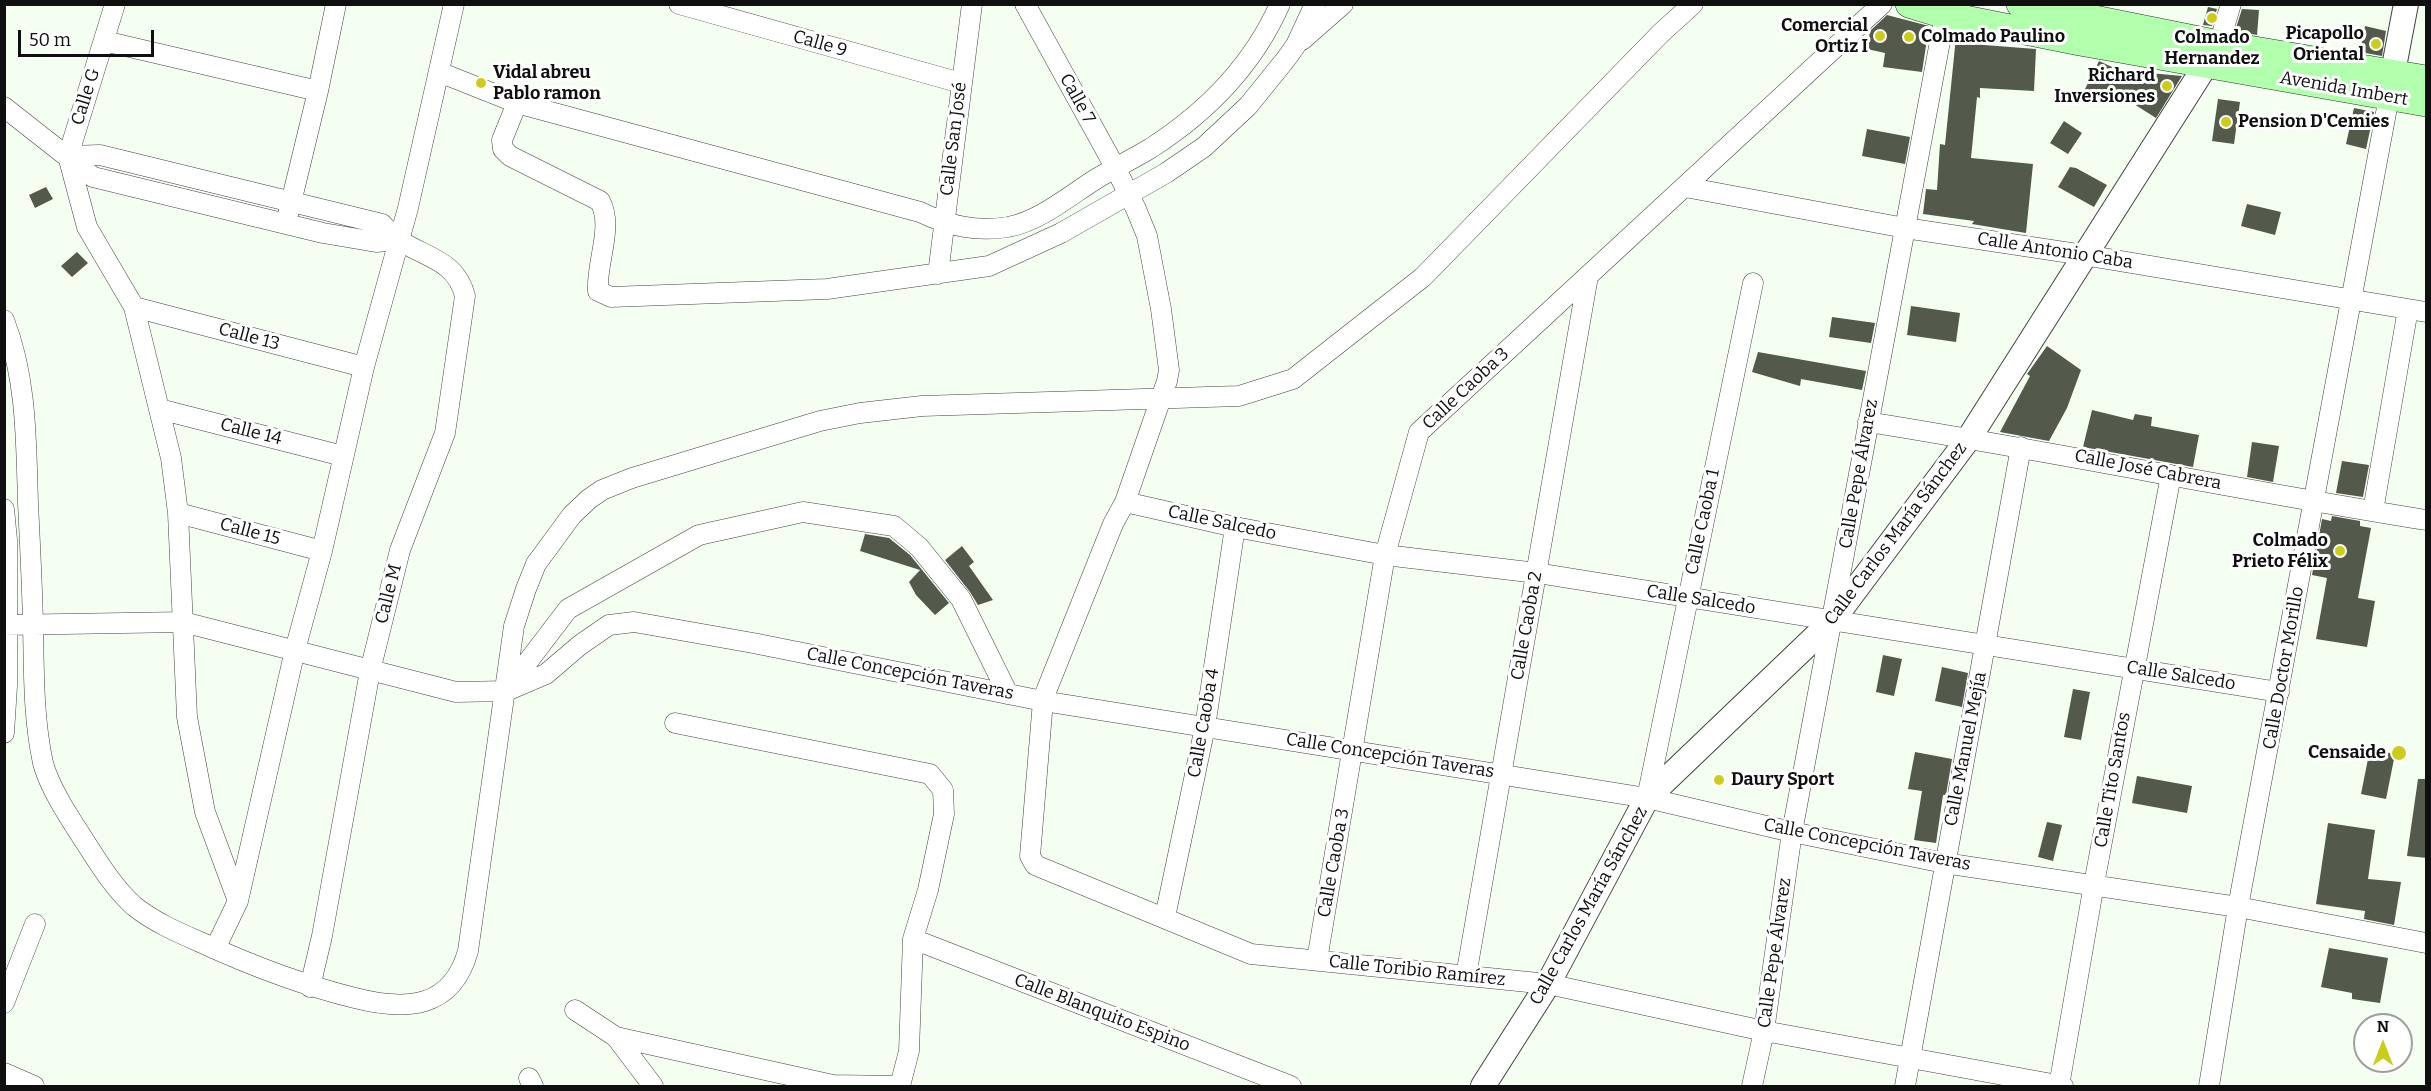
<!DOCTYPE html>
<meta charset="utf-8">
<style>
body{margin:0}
#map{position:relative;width:2431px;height:1091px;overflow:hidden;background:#f4fff2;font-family:Bitter,serif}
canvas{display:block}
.frame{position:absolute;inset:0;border:6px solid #0f0f0f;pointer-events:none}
.north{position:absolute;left:2353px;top:1013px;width:60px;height:60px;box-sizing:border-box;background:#fff;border:2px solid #9f9f9f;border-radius:50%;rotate:0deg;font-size:16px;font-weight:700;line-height:24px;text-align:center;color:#0f0f0f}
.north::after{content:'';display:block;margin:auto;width:21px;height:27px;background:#cccd1a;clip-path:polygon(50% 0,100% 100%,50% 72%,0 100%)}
.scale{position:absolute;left:18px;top:30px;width:136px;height:27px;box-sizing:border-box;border:3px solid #0f0f0f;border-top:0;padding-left:8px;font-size:18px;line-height:21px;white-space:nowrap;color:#0f0f0f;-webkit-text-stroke:4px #fff;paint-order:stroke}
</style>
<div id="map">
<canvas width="2431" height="1091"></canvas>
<div class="frame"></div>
<div class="north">N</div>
<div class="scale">50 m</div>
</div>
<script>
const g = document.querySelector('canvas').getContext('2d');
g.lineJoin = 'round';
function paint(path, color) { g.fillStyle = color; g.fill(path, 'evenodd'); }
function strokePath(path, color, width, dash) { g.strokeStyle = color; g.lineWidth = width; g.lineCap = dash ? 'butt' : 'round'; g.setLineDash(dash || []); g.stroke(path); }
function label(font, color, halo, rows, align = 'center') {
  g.font = font + ' Bitter,serif'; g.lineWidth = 6; g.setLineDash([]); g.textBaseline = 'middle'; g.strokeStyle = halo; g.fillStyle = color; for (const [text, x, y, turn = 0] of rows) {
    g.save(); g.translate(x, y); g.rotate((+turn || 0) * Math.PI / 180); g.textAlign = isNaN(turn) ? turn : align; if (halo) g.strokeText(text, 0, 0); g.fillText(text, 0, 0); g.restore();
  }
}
paint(new Path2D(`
 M 2208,7 L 2217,9 L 2212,26 L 2203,25 Z
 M 2242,9 L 2259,10 L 2257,35 L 2235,31 Z
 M 1887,15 L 1929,26 L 1922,72 L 1883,67 L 1885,53 L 1867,49 L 1870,31 Z
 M 2365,26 L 2386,31 L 2382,56 L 2360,52 Z
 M 1956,37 L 1984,39 L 1984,45 L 2036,49 L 2034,91 L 1980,88 L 1980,98 L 1977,97 L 1971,158 L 2033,164 L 2026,233 L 1972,224 L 1974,221 L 1923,214 L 1926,189 L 1937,190 L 1940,144 L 1945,145 Z
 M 2099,61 L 2145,82 L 2150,73 L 2182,76 L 2156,118 L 2115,92 L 2109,103 L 2084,91 Z
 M 2218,99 L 2240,102 L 2234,144 L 2212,141 Z
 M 2354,108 L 2374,112 L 2366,149 L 2346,144 Z
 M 2064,121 L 2082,133 L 2068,154 L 2050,143 Z
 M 1867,129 L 1910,137 L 1905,164 L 1862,156 Z
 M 2070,167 L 2076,168 L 2107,185 L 2094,207 L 2058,187 Z
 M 46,187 L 53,199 L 35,208 L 29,195 Z
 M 2247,204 L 2281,212 L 2275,235 L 2241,226 Z
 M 77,252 L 88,263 L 72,277 L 61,266 Z
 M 1911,306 L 1960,313 L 1956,342 L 1907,335 Z
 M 1832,317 L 1875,323 L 1871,343 L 1829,337 Z
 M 2047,346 L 2081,370 L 2067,408 L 2049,441 L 2000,432 L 2030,376 L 2027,374 Z
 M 1758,352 L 1866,371 L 1862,390 L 1801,379 L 1800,386 L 1752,372 Z
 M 2092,410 L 2133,420 L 2135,414 L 2152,417 L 2151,426 L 2199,435 L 2193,467 L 2083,447 Z
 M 2252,442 L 2279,446 L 2273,482 L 2247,477 Z
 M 2342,461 L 2369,465 L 2363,497 L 2336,493 Z
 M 2332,516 L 2360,521 L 2360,526 L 2371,528 L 2358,598 L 2375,601 L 2367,647 L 2316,639 L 2327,578 L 2312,575 L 2322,519 L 2331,521 Z
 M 865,534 L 889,538 L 910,555 L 949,603 L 935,615 L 916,595 L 909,582 L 920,570 L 860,551 Z
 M 962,546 L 974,562 L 969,566 L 993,600 L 978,605 L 970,592 L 945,560 Z
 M 1883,655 L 1902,659 L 1894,696 L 1876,692 Z
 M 1942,667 L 1968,673 L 1962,707 L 1935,701 Z
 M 2073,689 L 2090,692 L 2081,740 L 2064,737 Z
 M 2370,749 L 2395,754 L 2386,799 L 2361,794 Z
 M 1915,752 L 1952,759 L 1946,795 L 1943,795 L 1936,843 L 1914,840 L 1922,791 L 1908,789 Z
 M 2137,776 L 2192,786 L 2187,813 L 2132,803 Z
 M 2418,779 L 2427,779 L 2427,858 L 2407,856 Z
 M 2047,822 L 2062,825 L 2053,861 L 2038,857 Z
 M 2328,823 L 2375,830 L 2368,879 L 2401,882 L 2394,925 L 2364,919 L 2365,911 L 2316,904 Z
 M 2329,948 L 2388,958 L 2380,1003 L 2352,999 L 2352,993 L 2321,987 Z`), '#53594b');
const minor = new Path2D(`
 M 679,4 L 961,83
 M 1025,4 L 1115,167 L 1136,209 L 1147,236 L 1161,309 L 1169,370 L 1167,381 L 1125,502 L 1113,524 L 1047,689 L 1043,701 L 1030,856 L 1035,865 L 1251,954 L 1548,984 L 1764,1031 L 2063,1086
 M 1302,40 L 1343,4
 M 104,41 L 318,91
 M 2219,44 L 2231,4
 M 439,72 L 517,103 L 920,212 C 949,226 976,232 1008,227 C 1040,221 1069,196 1096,179 C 1114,168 1133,159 1151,148 C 1207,112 1253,65 1280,4
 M 517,103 L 502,140 L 503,149 L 510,156 L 600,201 C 614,227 596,262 598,291 L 611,297 L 827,289 L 989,266 L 1061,233 L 1166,173 L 1204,147 L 1248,106 L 1286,59 L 1296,45 L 1315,4
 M 4,107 L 93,177 L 323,233 L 376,242 L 398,240
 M 68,156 L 100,155 L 382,224 C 387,229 393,236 399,240 C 426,258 456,260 465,296 L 445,433 L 400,550 L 370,671 L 322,936 L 310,987
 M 68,156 L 87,227 L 134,307 L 171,458 L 178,513 L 187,717 L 205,812 L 238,901
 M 68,156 L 115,4
 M 1685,187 L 1905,228 L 2084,255 L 2426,312
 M 288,215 L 318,91 L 336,4
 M 938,274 L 972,4
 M 134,307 L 364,367
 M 4,320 C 27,379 26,441 28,503 C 30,543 32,583 33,623 C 34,670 33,717 43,763 C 49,786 67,814 80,834 C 97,860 111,885 134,906 C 154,922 177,932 200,942 C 250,965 302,985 355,998 C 406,1011 452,1009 468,951 L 514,626 L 526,589 L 536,564 L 572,515 L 589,499 L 602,490 L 632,478 L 820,421 L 860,413 L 922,406 L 1239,396 L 1293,379 L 1423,277 L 1661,33 L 1693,4
 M 159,409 L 343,456
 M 1868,422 C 2055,452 2240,490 2426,520
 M 1125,502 L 1235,527 L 1385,555 L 1537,573 L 2279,692
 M 4,509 L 7,540 L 7,686 L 4,733
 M 2373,511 L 2408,309
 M 178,513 L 322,551
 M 4,625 L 183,622 L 456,692 L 506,691 L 546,674 L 580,645 L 609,625 L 634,622 L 753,643 L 1043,701 L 1647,798 L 1792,832 L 1944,863 L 2238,907 L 2426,943
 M 507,689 L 568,609 L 699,535 L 803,512 L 894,526 L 919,547 L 961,599 L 1008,694
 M 675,723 L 930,774 L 943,790 L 944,814 L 928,890 L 913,939 L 909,1051 L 900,1086
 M 1647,798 L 1753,283
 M 1165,917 L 1205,727 L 1235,527
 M 913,939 L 1291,1086
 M 215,949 L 238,901 L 295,650 L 322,551 L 364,367 L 408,208 L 454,4
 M 1317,960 L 1385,555 L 1419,432 L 1882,4
 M 1466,976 L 1588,276
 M 4,1003 L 35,924
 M 575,1010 L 616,1037 L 833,1085 L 895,1086
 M 616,1037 L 653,1086
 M 4,1073 L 34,1086
 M 529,1078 L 533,1086
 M 1752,1086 L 1764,1031 L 1792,832 L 1947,4
 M 1905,1086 L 2021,447
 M 2059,1086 L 2094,884 L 2171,475
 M 2209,1086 L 2238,907 L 2391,86`);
const tertiary = new Path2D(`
 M 2393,72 L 2406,4
 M 1483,1086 L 1548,984 L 1647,798 L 1832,621 L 1969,438 L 2216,49`);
const secondary = new Path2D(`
 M 1909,4 L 1945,15 L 2080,42 L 2426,103
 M 2020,4 L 2219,44 L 2426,79`);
strokePath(minor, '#424242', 21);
strokePath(tertiary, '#424242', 26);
strokePath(secondary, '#313131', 28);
strokePath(minor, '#fff', 20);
strokePath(tertiary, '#fff', 24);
strokePath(secondary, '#b1ffad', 27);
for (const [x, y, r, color] of [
 [2212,18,6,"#cccd1a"],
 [1880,36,6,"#cccd1a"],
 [1909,37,6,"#cccd1a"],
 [2376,44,6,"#cccd1a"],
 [481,83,6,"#cccd1a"],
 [2167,86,6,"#cccd1a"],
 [2226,122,6,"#cccd1a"],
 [2340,551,6,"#cccd1a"],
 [2399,753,8,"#cccd1a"],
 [1719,780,6,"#cccd1a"]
]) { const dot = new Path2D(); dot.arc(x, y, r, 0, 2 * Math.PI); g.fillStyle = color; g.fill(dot); strokePath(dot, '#fff', 2); }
label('bold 18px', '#0f0f0f', '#fff', [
 ["Comercial",1868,26],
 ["Ortiz I",1868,47],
 ["Picapollo",2364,34],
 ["Oriental",2364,55],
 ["Colmado Paulino",1921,37,"left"],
 ["Colmado",2212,38,"center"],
 ["Hernandez",2212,59,"center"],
 ["Vidal abreu",493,73,"left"],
 ["Pablo ramon",493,94,"left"],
 ["Richard",2155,76],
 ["Inversiones",2155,97],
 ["Pension D'Cemies",2238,122,"left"],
 ["Colmado",2328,541],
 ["Prieto Félix",2328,562],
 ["Censaide",2386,753],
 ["Daury Sport",1731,780,"left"]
], 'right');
label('18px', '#0f0f0f', '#fff', [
 ["Calle 9",820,44,16],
 ["Avenida Imbert",2344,89,10],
 ["Calle G",86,97,-73],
 ["Calle 7",1077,99,61],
 ["Calle San José",954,139,-83],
 ["Calle Antonio Caba",2055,251,9],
 ["Calle 13",249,337,15],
 ["Calle Caoba 3",1466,389,-43],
 ["Calle 14",251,432,14],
 ["Calle José Cabrera",2148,470,11],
 ["Calle Pepe Álvarez",1859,474,-80],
 ["Calle Caoba 1",1703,522,-78],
 ["Calle Salcedo",1222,523,12],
 ["Calle 15",250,532,15],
 ["Calle Carlos María Sánchez",1896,534,-53],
 ["Calle M",389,594,-76],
 ["Calle Salcedo",1701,600,9],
 ["Calle Caoba 2",1527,626,-80],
 ["Calle Doctor Morillo",2284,668,-80],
 ["Calle Concepción Taveras",910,674,11],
 ["Calle Salcedo",2181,676,9],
 ["Calle Caoba 4",1204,723,-80],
 ["Calle Manuel Mejía",1966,749,-79],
 ["Calle Concepción Taveras",1390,756,9],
 ["Calle Tito Santos",2113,780,-80],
 ["Calle Concepción Taveras",1867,845,11],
 ["Calle Caoba 3",1334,863,-80],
 ["Calle Carlos María Sánchez",1589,906,-61],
 ["Calle Pepe Álvarez",1775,953,-82],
 ["Calle Toribio Ramírez",1417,971,6],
 ["Calle Blanquito Espino",1102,1013,21]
]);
</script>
